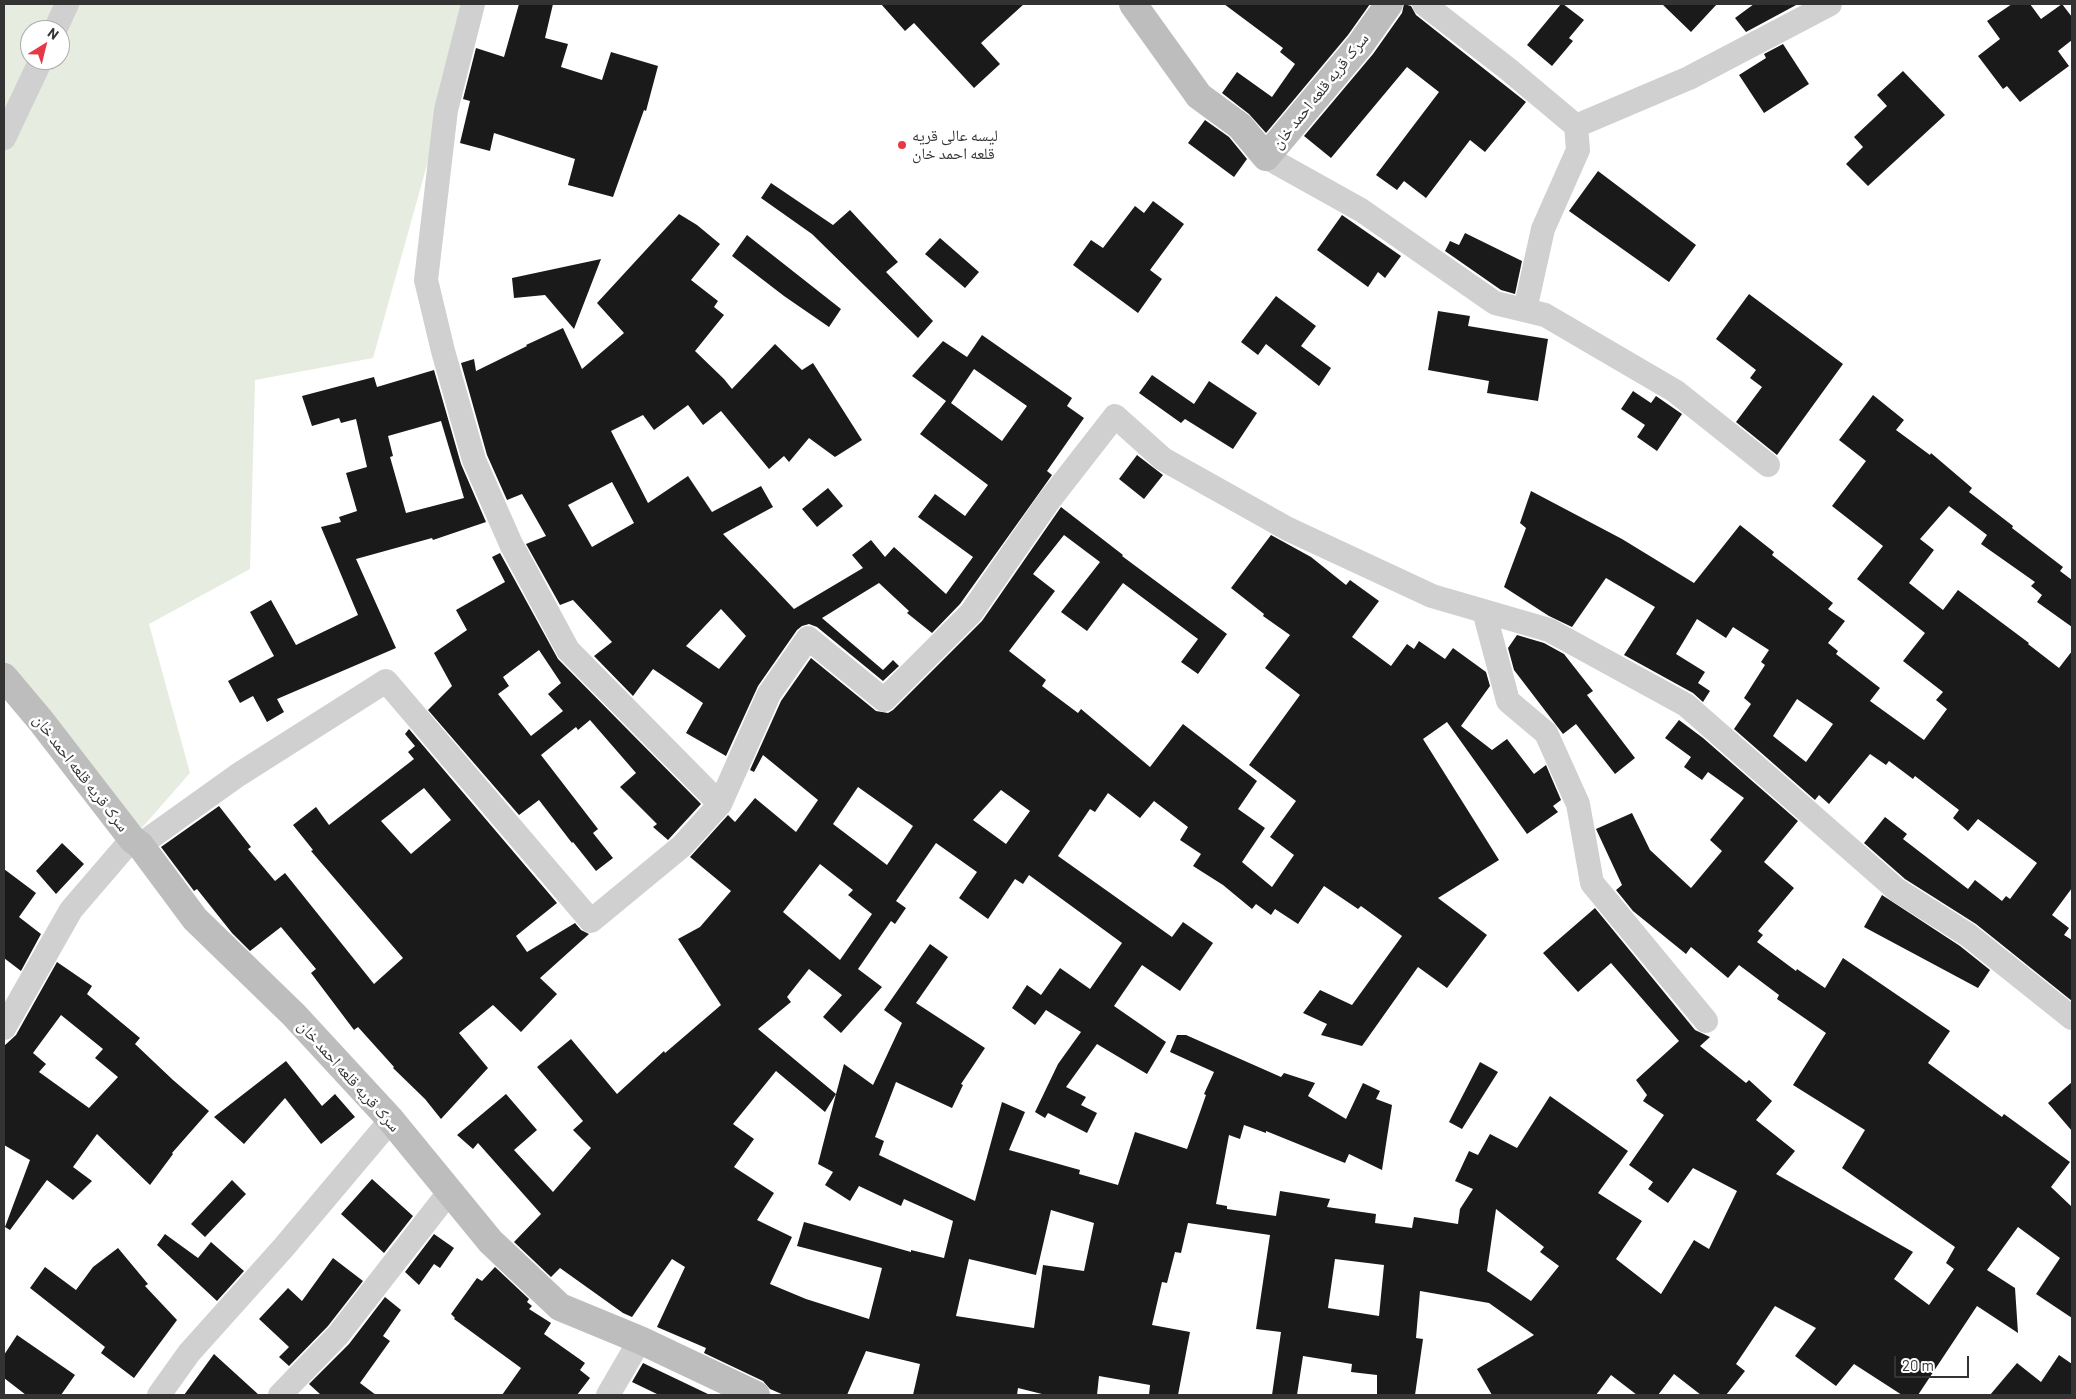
<!DOCTYPE html>
<meta charset="utf-8">
<style>
body{margin:0}
#map{position:relative;width:2076px;height:1399px;overflow:hidden;background:#fff;font-family:Barlow,sans-serif}
canvas{display:block}
.frame{position:absolute;inset:0;border:5px solid #333;pointer-events:none}
.north{position:absolute;left:20px;top:20px;width:50px;height:50px;box-sizing:border-box;background:#fff;border:1px solid #adadad;border-radius:50%;rotate:36deg;font-size:14px;font-weight:700;line-height:20px;text-align:center;color:#333}
.north::after{content:'';display:block;margin:auto;width:18px;height:22px;background:#e63946;clip-path:polygon(50% 0,100% 100%,50% 72%,0 100%)}
.scale{position:absolute;left:1894px;top:1356px;width:75px;height:22px;box-sizing:border-box;border:2px solid #333;border-top:0;padding-left:6px;font-size:15px;line-height:18px;white-space:nowrap;color:#333;-webkit-text-stroke:4px #fff;paint-order:stroke}
</style>
<div id="map">
<canvas width="2076" height="1399"></canvas>
<div class="frame"></div>
<div class="north">N</div>
<div class="scale">20 m</div>
</div>
<script>
const g = document.querySelector('canvas').getContext('2d');
g.lineJoin = 'round';
function paint(path, color) { g.fillStyle = color; g.fill(path, 'evenodd'); }
function strokePath(path, color, width, dash) { g.strokeStyle = color; g.lineWidth = width; g.lineCap = dash ? 'butt' : 'round'; g.setLineDash(dash || []); g.stroke(path); }
function label(font, color, halo, rows, align = 'center') {
  g.font = font + ' Barlow,"Noto Naskh Arabic",sans-serif'; g.lineWidth = 5; g.setLineDash([]); g.textBaseline = 'middle'; g.strokeStyle = halo; g.fillStyle = color; for (const [text, x, y, turn = 0] of rows) {
    g.save(); g.translate(x, y); g.rotate((+turn || 0) * Math.PI / 180); g.textAlign = isNaN(turn) ? turn : align; if (halo) g.strokeText(text, 0, 0); g.fillText(text, 0, 0); g.restore();
  }
}
paint(new Path2D(`
 M 4,4 L 472,4 L 373,358 L 255,380 L 250,569 L 149,624 L 190,773 L 132,839 L 4,677 ZM 30,30 L 60,30 L 60,60 L 30,60 Z`), '#e6ecdf');
paint(new Path2D(`
 M 519,4 L 553,4 L 545,38 L 568,44 L 561,67 L 602,80 L 611,52 L 658,66 L 646,111 L 644,110 L 613,197 L 568,185 L 575,159 L 494,133 L 490,151 L 460,143 L 470,101 L 463,99 L 476,48 L 504,57 Z
 M 881,4 L 1024,4 L 981,43 L 1000,64 L 974,88 L 914,23 L 905,31 Z
 M 1224,4 L 1370,4 L 1348,35 L 1266,133 L 1249,114 L 1222,93 L 1237,72 L 1272,97 L 1295,64 L 1280,52 L 1283,48 Z
 M 1404,4 L 1411,6 L 1416,15 L 1526,102 L 1485,152 L 1470,140 L 1426,198 L 1404,181 L 1397,190 L 1376,175 L 1439,92 L 1407,67 L 1331,158 L 1304,136 L 1373,54 L 1402,13 Z
 M 1561,4 L 1563,4 L 1584,20 L 1569,38 L 1573,41 L 1552,66 L 1527,45 Z
 M 1662,4 L 1717,4 L 1691,32 Z
 M 1754,4 L 1798,4 L 1746,32 L 1735,18 Z
 M 2012,4 L 2030,4 L 2041,19 L 2062,4 L 2072,17 L 2072,40 L 2058,51 L 2069,66 L 2020,102 L 2007,86 L 2003,89 L 1978,56 L 2000,39 L 1987,21 Z
 M 1783,44 L 1809,84 L 1764,113 L 1739,75 L 1766,58 L 1764,54 Z
 M 1903,71 L 1945,115 L 1868,186 L 1846,164 L 1863,147 L 1854,137 L 1887,106 L 1877,95 Z
 M 1205,120 L 1229,137 L 1247,159 L 1234,177 L 1188,143 Z
 M 1598,171 L 1696,245 L 1669,282 L 1569,211 Z
 M 771,183 L 833,225 L 850,210 L 898,262 L 886,272 L 933,321 L 918,338 L 812,234 L 761,198 Z
 M 1153,201 L 1184,224 L 1150,270 L 1162,279 L 1138,313 L 1073,265 L 1091,240 L 1103,248 L 1135,206 L 1144,213 Z
 M 679,214 L 697,225 L 720,244 L 691,280 L 718,301 L 714,307 L 724,315 L 695,351 L 724,379 L 732,389 L 775,344 L 802,370 L 813,363 L 862,440 L 835,457 L 809,438 L 789,462 L 784,456 L 769,469 L 721,411 L 703,425 L 688,405 L 654,430 L 643,415 L 611,431 L 648,503 L 688,476 L 712,512 L 761,486 L 773,507 L 723,534 L 794,609 L 863,568 L 852,555 L 871,540 L 885,557 L 894,547 L 946,594 L 973,557 L 918,517 L 935,494 L 965,516 L 988,485 L 920,434 L 946,401 L 912,376 L 943,341 L 967,357 L 982,335 L 1072,398 L 1067,406 L 1084,418 L 1047,471 L 1052,475 L 960,604 L 932,633 L 907,613 L 909,611 L 879,583 L 822,618 L 883,670 L 893,660 L 899,666 L 883,681 L 817,627 L 809,624 L 802,626 L 797,630 L 758,686 L 726,756 L 686,733 L 703,703 L 653,669 L 633,696 L 594,656 L 612,642 L 573,600 L 560,605 L 526,544 L 546,536 L 522,494 L 507,500 L 487,455 L 461,363 L 474,359 L 476,371 L 527,346 L 526,345 L 563,328 L 582,369 L 624,333 L 597,303 ZM 974,369 L 1027,406 L 1002,441 L 951,403 ZM 612,482 L 634,523 L 592,547 L 568,505 ZM 721,609 L 746,636 L 719,669 L 686,646 Z
 M 1342,215 L 1401,256 L 1385,278 L 1378,272 L 1368,287 L 1317,250 Z
 M 1465,233 L 1522,261 L 1515,294 L 1501,290 L 1445,251 L 1450,241 L 1459,245 Z
 M 747,235 L 841,309 L 829,327 L 784,296 L 732,256 Z
 M 940,238 L 979,272 L 965,288 L 925,254 Z
 M 601,259 L 574,329 L 545,295 L 514,298 L 512,278 Z
 M 1749,294 L 1843,364 L 1777,455 L 1736,422 L 1762,387 L 1750,378 L 1756,370 L 1716,339 Z
 M 1276,296 L 1316,326 L 1301,346 L 1331,368 L 1319,386 L 1266,344 L 1258,355 L 1241,342 Z
 M 1438,311 L 1470,316 L 1468,326 L 1548,339 L 1538,401 L 1487,393 L 1489,381 L 1428,370 Z
 M 434,370 L 461,464 L 486,522 L 433,540 L 432,538 L 356,559 L 396,648 L 277,699 L 284,712 L 267,722 L 253,696 L 240,703 L 228,681 L 274,656 L 250,612 L 271,600 L 296,645 L 358,615 L 321,527 L 341,522 L 339,517 L 357,511 L 346,473 L 367,467 L 356,419 L 341,423 L 339,418 L 312,426 L 302,396 L 374,377 L 377,387 ZM 441,421 L 464,498 L 406,513 L 390,457 L 393,456 L 388,436 Z
 M 1152,375 L 1194,404 L 1209,381 L 1257,413 L 1233,449 L 1185,419 L 1181,423 L 1139,393 Z
 M 1633,391 L 1651,403 L 1656,396 L 1682,414 L 1657,451 L 1637,437 L 1645,425 L 1621,409 Z
 M 1873,395 L 1904,420 L 1896,430 L 1930,455 L 1931,453 L 1972,488 L 1969,492 L 2013,526 L 2012,528 L 2063,567 L 2060,571 L 2072,580 L 2072,627 L 2037,602 L 2042,595 L 2031,586 L 2035,582 L 1981,544 L 1987,535 L 1949,506 L 1920,539 L 1934,550 L 1909,583 L 1943,610 L 1958,590 L 2029,643 L 2028,644 L 2059,668 L 2072,651 L 2072,888 L 2052,915 L 2069,928 L 2064,935 L 2072,940 L 2072,1001 L 1976,924 L 1905,879 L 1864,843 L 1885,817 L 1907,834 L 1903,839 L 1968,889 L 1975,880 L 2002,901 L 2006,896 L 2010,899 L 2037,863 L 1978,819 L 1968,831 L 1953,818 L 1959,810 L 1915,776 L 1913,779 L 1889,761 L 1886,765 L 1870,754 L 1829,804 L 1819,795 L 1815,800 L 1734,729 L 1751,704 L 1744,698 L 1765,665 L 1761,662 L 1769,650 L 1733,627 L 1726,638 L 1697,619 L 1676,654 L 1705,672 L 1698,683 L 1710,691 L 1703,702 L 1693,693 L 1624,655 L 1655,607 L 1606,578 L 1572,627 L 1549,616 L 1504,587 L 1526,528 L 1520,523 L 1531,491 L 1622,539 L 1694,583 L 1740,525 L 1774,552 L 1772,555 L 1833,603 L 1828,609 L 1845,621 L 1828,643 L 1838,651 L 1836,654 L 1880,688 L 1870,701 L 1924,740 L 1947,709 L 1936,700 L 1943,692 L 1903,661 L 1925,633 L 1857,579 L 1883,546 L 1832,506 L 1866,461 L 1839,440 ZM 1797,699 L 1833,724 L 1806,762 L 1773,736 Z
 M 1137,455 L 1163,475 L 1144,499 L 1119,479 Z
 M 828,488 L 843,506 L 817,527 L 802,509 Z
 M 1061,507 L 1123,555 L 1122,556 L 1227,634 L 1198,674 L 1181,662 L 1198,639 L 1123,583 L 1087,631 L 1061,612 L 1100,562 L 1064,535 L 1033,574 L 1055,591 L 1009,651 L 1046,680 L 1042,686 L 1078,713 L 1081,709 L 1150,767 L 1183,724 L 1257,781 L 1238,809 L 1265,828 L 1242,862 L 1272,887 L 1294,855 L 1270,837 L 1296,801 L 1249,765 L 1300,695 L 1265,668 L 1290,635 L 1263,616 L 1264,614 L 1231,588 L 1271,535 L 1311,557 L 1346,585 L 1350,580 L 1379,601 L 1352,637 L 1391,666 L 1407,644 L 1414,649 L 1419,641 L 1445,659 L 1453,648 L 1486,672 L 1490,686 L 1461,726 L 1492,750 L 1507,739 L 1534,774 L 1546,765 L 1561,800 L 1553,806 L 1558,812 L 1527,834 L 1447,722 L 1423,739 L 1499,860 L 1438,898 L 1487,935 L 1447,988 L 1418,967 L 1362,1046 L 1321,1035 L 1327,1024 L 1303,1013 L 1320,990 L 1352,1005 L 1402,936 L 1361,906 L 1358,909 L 1324,886 L 1298,924 L 1275,909 L 1271,915 L 1256,904 L 1252,909 L 1223,885 L 1193,866 L 1201,854 L 1180,840 L 1188,827 L 1154,801 L 1140,818 L 1108,793 L 1095,812 L 1090,809 L 1058,856 L 1172,937 L 1183,922 L 1213,943 L 1180,991 L 1142,965 L 1114,1006 L 1166,1042 L 1147,1074 L 1097,1044 L 1066,1087 L 1086,1097 L 1081,1105 L 1097,1113 L 1087,1133 L 1048,1113 L 1045,1118 L 1035,1112 L 1058,1064 L 1081,1032 L 1046,1010 L 1035,1025 L 1012,1008 L 1027,985 L 1041,995 L 1060,968 L 1090,989 L 1122,943 L 1029,875 L 1023,884 L 1015,879 L 988,919 L 959,898 L 977,872 L 936,843 L 896,901 L 906,908 L 895,924 L 891,921 L 858,969 L 882,987 L 841,1033 L 823,1017 L 842,995 L 809,969 L 787,997 L 791,1002 L 758,1029 L 836,1094 L 844,1064 L 873,1085 L 902,1023 L 884,1010 L 930,944 L 948,957 L 916,1003 L 985,1048 L 961,1084 L 963,1085 L 952,1108 L 896,1082 L 875,1137 L 884,1141 L 879,1155 L 975,1201 L 1002,1102 L 1025,1112 L 1009,1150 L 1080,1170 L 1079,1174 L 1118,1185 L 1135,1132 L 1187,1149 L 1206,1095 L 1204,1094 L 1214,1072 L 1170,1052 L 1177,1035 L 1186,1035 L 1281,1077 L 1284,1073 L 1315,1083 L 1308,1096 L 1346,1119 L 1363,1083 L 1380,1091 L 1376,1099 L 1392,1105 L 1382,1170 L 1349,1154 L 1345,1163 L 1266,1131 L 1266,1133 L 1244,1125 L 1240,1139 L 1229,1135 L 1216,1204 L 1227,1206 L 1227,1209 L 1276,1216 L 1280,1191 L 1330,1199 L 1327,1207 L 1376,1214 L 1375,1223 L 1412,1228 L 1414,1217 L 1458,1224 L 1460,1209 L 1473,1189 L 1455,1181 L 1469,1151 L 1478,1155 L 1490,1134 L 1517,1148 L 1550,1096 L 1628,1151 L 1598,1193 L 1642,1221 L 1616,1259 L 1661,1294 L 1694,1240 L 1709,1249 L 1737,1191 L 1693,1168 L 1668,1203 L 1648,1189 L 1653,1182 L 1629,1165 L 1664,1115 L 1643,1101 L 1647,1095 L 1636,1080 L 1679,1041 L 1611,963 L 1578,992 L 1543,953 L 1595,908 L 1695,1030 L 1710,1037 L 1700,1046 L 1746,1083 L 1749,1080 L 1772,1101 L 1756,1120 L 1795,1151 L 1776,1174 L 1913,1252 L 1894,1279 L 1929,1305 L 1954,1269 L 1946,1263 L 1955,1247 L 1842,1168 L 1865,1130 L 1793,1085 L 1826,1033 L 1777,999 L 1779,995 L 1739,965 L 1728,978 L 1691,947 L 1686,954 L 1633,911 L 1616,890 L 1622,885 L 1596,829 L 1632,813 L 1650,850 L 1691,888 L 1722,851 L 1710,840 L 1744,798 L 1708,772 L 1702,780 L 1684,767 L 1691,757 L 1665,738 L 1679,720 L 1703,738 L 1798,821 L 1764,862 L 1794,888 L 1758,931 L 1763,935 L 1757,942 L 1796,971 L 1797,969 L 1825,988 L 1843,958 L 1950,1031 L 1928,1063 L 2002,1117 L 2004,1114 L 2070,1162 L 2051,1187 L 2072,1207 L 2072,1318 L 2036,1294 L 2060,1258 L 2018,1227 L 1987,1270 L 2015,1288 L 2018,1333 L 1977,1306 L 1918,1395 L 1902,1395 L 1854,1364 L 1836,1386 L 1795,1356 L 1816,1328 L 1775,1306 L 1736,1364 L 1745,1371 L 1726,1395 L 1701,1395 L 1674,1374 L 1658,1395 L 1637,1395 L 1611,1375 L 1596,1395 L 1492,1395 L 1477,1369 L 1534,1335 L 1489,1303 L 1420,1291 L 1416,1338 L 1423,1339 L 1415,1395 L 1377,1395 L 1377,1375 L 1351,1372 L 1352,1364 L 1303,1356 L 1297,1395 L 1272,1395 L 1281,1332 L 1256,1329 L 1270,1235 L 1188,1223 L 1181,1253 L 1175,1252 L 1167,1283 L 1162,1282 L 1152,1325 L 1190,1332 L 1178,1395 L 1149,1395 L 1150,1385 L 1099,1376 L 1097,1395 L 1046,1395 L 1018,1388 L 1017,1395 L 913,1395 L 920,1364 L 866,1351 L 847,1395 L 784,1395 L 770,1389 L 763,1381 L 704,1353 L 706,1348 L 657,1327 L 685,1267 L 672,1259 L 632,1317 L 623,1313 L 560,1268 L 551,1277 L 514,1242 L 541,1214 L 478,1143 L 473,1149 L 457,1135 L 506,1094 L 537,1130 L 514,1150 L 553,1192 L 591,1148 L 573,1130 L 583,1121 L 537,1067 L 571,1039 L 617,1094 L 664,1051 L 665,1053 L 721,1005 L 678,939 L 700,927 L 731,891 L 690,857 L 728,815 L 735,822 L 755,798 L 796,832 L 818,800 L 763,755 L 754,772 L 750,770 L 781,701 L 811,658 L 876,711 L 888,713 L 893,710 L 982,621 ZM 858,787 L 913,826 L 887,865 L 833,824 ZM 1001,790 L 1030,811 L 1006,844 L 973,820 ZM 820,864 L 853,890 L 848,895 L 872,914 L 840,960 L 783,912 ZM 776,1071 L 825,1112 L 836,1094 L 818,1164 L 833,1172 L 825,1185 L 850,1201 L 859,1186 L 901,1206 L 904,1199 L 953,1221 L 944,1258 L 911,1250 L 911,1252 L 804,1222 L 797,1246 L 882,1268 L 869,1319 L 806,1299 L 770,1284 L 792,1237 L 757,1220 L 774,1193 L 734,1167 L 754,1139 L 733,1124 ZM 1496,1209 L 1544,1247 L 1540,1252 L 1559,1266 L 1531,1301 L 1487,1271 ZM 1051,1210 L 1094,1223 L 1084,1271 L 1043,1265 L 1034,1328 L 956,1316 L 969,1259 L 1036,1275 ZM 1335,1259 L 1384,1265 L 1379,1316 L 1328,1308 Z
 M 500,553 L 558,659 L 701,804 L 668,840 L 653,827 L 657,824 L 620,787 L 636,773 L 590,720 L 578,730 L 576,727 L 541,755 L 598,829 L 593,833 L 613,858 L 596,871 L 573,842 L 572,843 L 539,800 L 519,815 L 428,710 L 452,686 L 434,653 L 467,630 L 456,610 L 505,582 L 492,557 ZM 539,650 L 561,683 L 548,694 L 563,711 L 531,736 L 498,694 L 509,686 L 503,677 Z
 M 1517,635 L 1544,643 L 1564,654 L 1593,691 L 1587,695 L 1635,758 L 1615,774 L 1576,724 L 1563,734 L 1514,670 L 1508,648 Z
 M 409,729 L 557,903 L 516,936 L 527,952 L 575,923 L 581,930 L 589,934 L 540,978 L 557,994 L 521,1032 L 493,1005 L 459,1033 L 488,1068 L 441,1119 L 425,1099 L 393,1068 L 394,1067 L 358,1027 L 354,1030 L 311,973 L 316,969 L 281,927 L 250,951 L 232,933 L 197,889 L 194,891 L 161,847 L 219,806 L 251,847 L 248,849 L 275,881 L 285,873 L 374,984 L 403,958 L 311,851 L 313,850 L 293,825 L 316,807 L 329,825 L 414,759 L 408,752 L 415,746 L 405,734 ZM 424,788 L 451,820 L 411,854 L 381,821 Z
 M 62,843 L 84,864 L 56,894 L 36,871 Z
 M 4,869 L 36,893 L 19,917 L 41,934 L 21,971 L 4,958 Z
 M 1882,895 L 1960,946 L 1990,970 L 1978,988 L 1864,927 Z
 M 57,962 L 92,986 L 87,994 L 140,1038 L 135,1044 L 173,1080 L 209,1111 L 172,1153 L 173,1154 L 150,1185 L 97,1134 L 73,1167 L 92,1181 L 73,1200 L 47,1180 L 10,1230 L 5,1227 L 30,1160 L 4,1145 L 4,1046 L 16,1035 ZM 61,1015 L 103,1049 L 95,1058 L 118,1077 L 89,1108 L 39,1072 L 46,1064 L 33,1053 Z
 M 286,1061 L 322,1106 L 335,1094 L 355,1117 L 321,1144 L 285,1098 L 244,1144 L 214,1117 Z
 M 1480,1062 L 1498,1072 L 1462,1129 L 1449,1122 Z
 M 2072,1082 L 2072,1131 L 2048,1103 Z
 M 372,1179 L 413,1216 L 384,1253 L 341,1214 Z
 M 232,1180 L 246,1194 L 205,1237 L 191,1224 Z
 M 165,1234 L 198,1258 L 211,1242 L 244,1271 L 217,1301 L 157,1245 Z
 M 434,1234 L 454,1248 L 440,1268 L 434,1264 L 419,1285 L 405,1272 Z
 M 118,1248 L 148,1284 L 145,1286 L 177,1320 L 134,1378 L 101,1353 L 105,1347 L 30,1288 L 45,1267 L 76,1290 L 93,1267 Z
 M 333,1258 L 363,1281 L 328,1326 L 289,1366 L 279,1357 L 289,1347 L 259,1319 L 288,1288 L 302,1301 Z
 M 495,1267 L 529,1299 L 527,1302 L 532,1306 L 529,1309 L 551,1323 L 544,1334 L 585,1363 L 580,1370 L 590,1378 L 577,1395 L 502,1395 L 521,1368 L 454,1319 L 455,1318 L 451,1314 L 477,1278 L 482,1281 Z
 M 385,1297 L 401,1310 L 383,1336 L 390,1341 L 360,1383 L 376,1395 L 321,1395 L 309,1384 L 349,1344 Z
 M 17,1335 L 75,1375 L 61,1395 L 26,1395 L 4,1378 L 4,1355 Z
 M 214,1354 L 259,1395 L 184,1395 Z
 M 2059,1355 L 2072,1364 L 2072,1395 L 1990,1395 L 2017,1363 L 2041,1382 Z
 M 643,1363 L 710,1395 L 659,1395 L 632,1382 Z`), '#1a1a1a');
strokePath(new Path2D(`
 M 473,4 L 446,110 L 426,280 L 443,351 L 474,460 L 511,544 L 568,650 L 720,804
 M 1424,4 L 1508,69 L 1576,126 L 1578,150 L 1543,229 L 1525,310
 M 55,30 L 67,4
 M 1576,126 L 1689,78 L 1830,4
 M 4,138 L 41,60
 M 1266,157 L 1361,210 L 1495,303 L 1545,315 L 1675,391 L 1768,465
 M 1484,611 L 1508,701 L 1546,733 L 1578,804 L 1592,883 L 1706,1021
 M 140,845 L 238,775 L 386,681 L 591,921 L 682,846 L 720,804 L 769,694 L 808,638 L 884,700 L 971,613 L 1048,502 L 1115,416 L 1163,459 L 1288,529 L 1432,596 L 1549,630 L 1686,705 L 1897,890 L 1968,935 L 2072,1018
 M 4,1028 L 71,910 L 132,839
 M 159,1395 L 189,1353 L 284,1247 L 391,1120
 M 280,1395 L 338,1335 L 450,1191
 M 608,1395 L 640,1340`), '#d0d0d0', 24);
strokePath(new Path2D(`
 M 1133,4 L 1199,96 L 1240,126 L 1266,157 L 1360,45 L 1389,4
 M 4,677 L 41,721 L 132,839 L 140,845 L 195,919 L 294,1015 L 391,1120 L 491,1242 L 560,1307 L 640,1340 L 756,1395`), '#bdbdbd', 28);
for (const [x, y, r, color] of [
 [902,145,5,"#e63946"]
]) { const dot = new Path2D(); dot.arc(x, y, r, 0, 2 * Math.PI); g.fillStyle = color; g.fill(dot); strokePath(dot, '#fff', 2); }
label('16px', '#333', '#fff', [
 ["سرک قریه قلعه احمد خان",1320,91,-51],
 ["سرک قریه قلعه احمد خان",81,773,52],
 ["سرک قریه قلعه احمد خان",349,1076,48]
]);
label('16px', '#333', '#fff', [
 ["لیسه عالی قریه",912,136],
 ["قلعه احمد خان",912,154]
], 'left');
</script>
